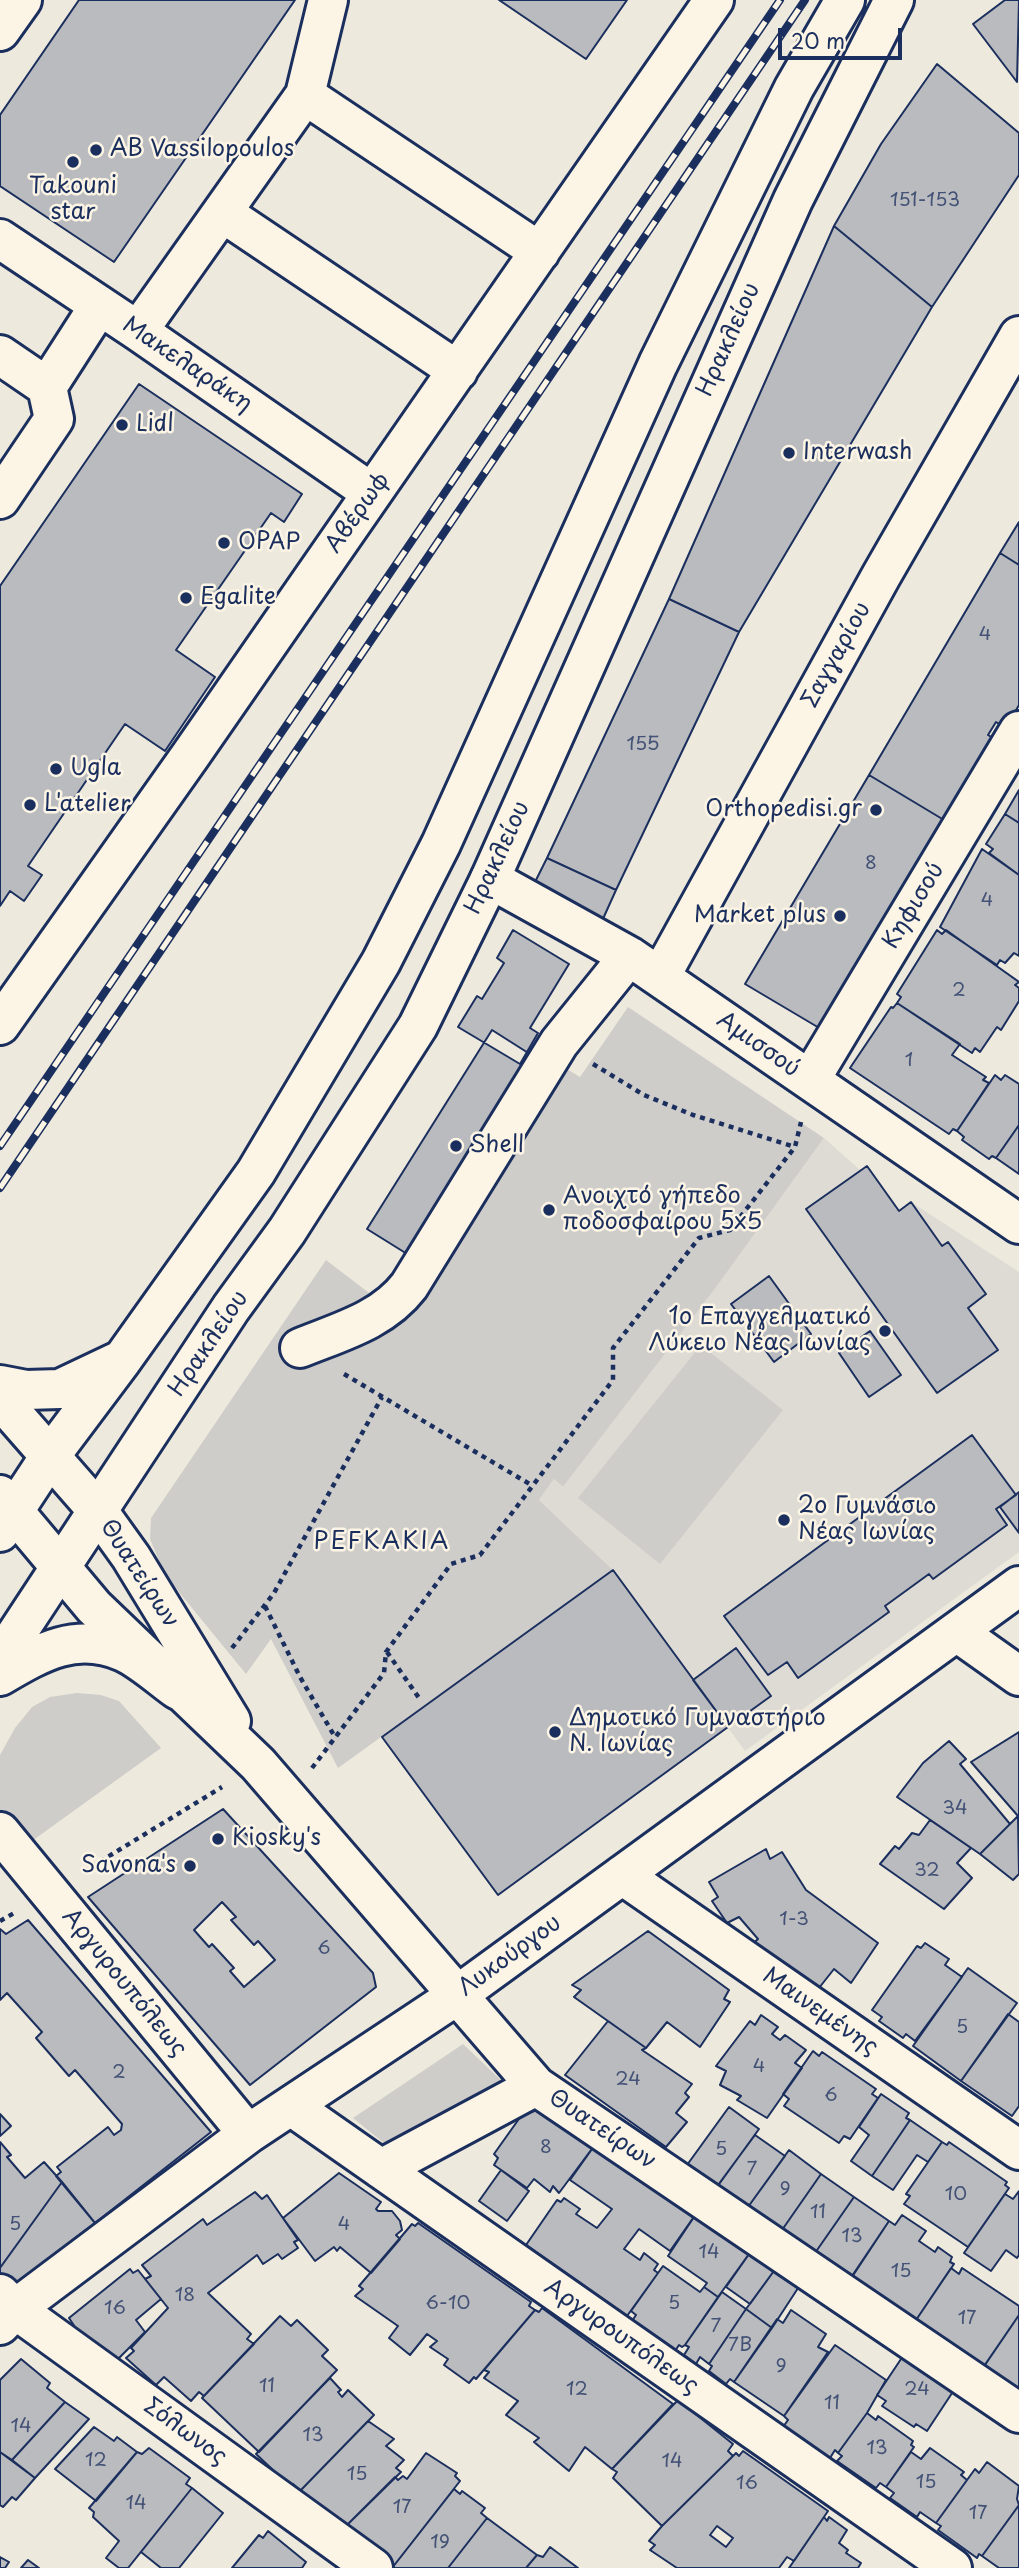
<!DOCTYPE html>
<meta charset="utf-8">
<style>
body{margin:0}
#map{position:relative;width:1019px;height:2568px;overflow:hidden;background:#eee9dd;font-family:"Playpen Sans",sans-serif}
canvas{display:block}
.scale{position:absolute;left:778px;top:28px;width:124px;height:32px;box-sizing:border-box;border:4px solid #1b2f5e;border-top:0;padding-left:9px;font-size:21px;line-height:24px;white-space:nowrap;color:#1b2f5e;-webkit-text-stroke:5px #fcf5e5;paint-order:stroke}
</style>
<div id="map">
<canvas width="1019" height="2568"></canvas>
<div class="scale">20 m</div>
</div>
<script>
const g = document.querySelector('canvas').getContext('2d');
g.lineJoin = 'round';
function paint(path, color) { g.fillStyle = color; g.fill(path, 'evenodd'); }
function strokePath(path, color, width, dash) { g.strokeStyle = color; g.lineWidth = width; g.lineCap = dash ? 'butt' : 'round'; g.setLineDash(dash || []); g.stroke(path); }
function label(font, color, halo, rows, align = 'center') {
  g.font = font + ' "Playpen Sans",sans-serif'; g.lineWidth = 5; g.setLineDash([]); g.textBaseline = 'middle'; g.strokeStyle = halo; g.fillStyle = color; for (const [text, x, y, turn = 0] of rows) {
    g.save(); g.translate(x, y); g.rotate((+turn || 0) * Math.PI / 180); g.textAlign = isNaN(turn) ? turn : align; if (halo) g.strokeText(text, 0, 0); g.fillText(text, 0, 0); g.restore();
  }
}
paint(new Path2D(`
 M 824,1138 L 860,1170 L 867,1166 L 899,1211 L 911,1202 L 1019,1272 L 1019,1552 L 745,1751 L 613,1570 L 539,1500 L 554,1479 L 563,1487 L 717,1286 Z`), '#dedbd4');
paint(new Path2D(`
 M 628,1007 L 824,1138 L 717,1286 L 563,1487 L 554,1479 L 539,1500 L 613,1570 L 338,1768 L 271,1639 L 246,1674 L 165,1575 L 150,1539 L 151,1518 L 326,1260 L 403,1319 L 562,1066 L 580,1077 Z
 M 701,1345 L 783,1410 L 660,1564 L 578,1498 Z
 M 77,1693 L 101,1695 L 119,1701 L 161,1748 L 25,1846 L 0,1812 L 0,1755 L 15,1728 L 32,1707 L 50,1697 Z
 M 463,2044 L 504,2083 L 390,2148 L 353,2118 Z`), '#cfcdca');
const building = new Path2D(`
 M 79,0 L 295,0 L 114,262 L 0,186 L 0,115 Z
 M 499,0 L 627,0 L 586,59 Z
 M 1005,0 L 1019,0 L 1017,82 L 973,24 Z
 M 937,64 L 1019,133 L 1019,175 L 932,307 L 834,226 L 881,144 Z
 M 834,226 L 932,307 L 739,632 L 669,599 Z
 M 139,384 L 302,494 L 284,522 L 271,513 L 176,650 L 215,677 L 165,751 L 125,724 L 28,866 L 42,875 L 24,901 L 10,891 L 0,906 L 0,586 Z
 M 1019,522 L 1019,565 L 1000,553 Z
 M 1000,553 L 1019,565 L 1019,705 L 1006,728 L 996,722 L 988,735 L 998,741 L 949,823 L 869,775 Z
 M 669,599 L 739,632 L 616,890 L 547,858 Z
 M 869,775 L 949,823 L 826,1032 L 745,984 Z
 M 1019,790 L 1019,823 L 1005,814 Z
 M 1005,814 L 1019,823 L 1019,875 L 989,853 L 993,849 L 986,844 Z
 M 982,849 L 1019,875 L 1019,956 L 1014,953 L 1005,963 L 1000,960 L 997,965 L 940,927 Z
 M 547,858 L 616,890 L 602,921 L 532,888 Z
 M 513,930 L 569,964 L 530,1028 L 538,1033 L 520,1064 L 458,1027 L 477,996 L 482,999 L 504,963 L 497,958 Z
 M 937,930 L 942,934 L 946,930 L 1019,982 L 1015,985 L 1019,988 L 1019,1001 L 1001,1030 L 997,1027 L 980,1052 L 975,1048 L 972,1053 L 897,1003 L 901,997 L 897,994 Z
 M 897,1003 L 960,1044 L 952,1055 L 986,1077 L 983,1080 L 989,1083 L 957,1131 L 953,1129 L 949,1134 L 850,1068 L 891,1007 L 893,1008 Z
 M 492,1030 L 544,1063 L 420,1262 L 367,1229 Z
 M 995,1075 L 1001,1080 L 1005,1075 L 1019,1084 L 1019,1125 L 996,1158 L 992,1156 L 989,1159 L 962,1140 L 964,1137 L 957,1131 Z
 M 1019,1125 L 1019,1174 L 996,1158 Z
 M 867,1166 L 899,1211 L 911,1202 L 942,1246 L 948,1242 L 986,1294 L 968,1308 L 998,1350 L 937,1393 L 806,1209 Z
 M 769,1276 L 811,1334 L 774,1362 L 731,1304 Z
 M 870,1331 L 901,1375 L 869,1397 L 839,1353 Z
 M 972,1435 L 1016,1495 L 996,1509 L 1007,1525 L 933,1579 L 929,1574 L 885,1606 L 889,1612 L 798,1678 L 787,1662 L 768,1675 L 724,1616 Z
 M 1019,1492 L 1019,1533 L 1000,1507 Z
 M 613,1570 L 728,1727 L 498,1895 L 382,1737 Z
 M 736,1648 L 771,1696 L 728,1727 L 693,1680 Z
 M 1019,1732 L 1019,1816 L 1018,1816 L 971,1762 Z
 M 949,1741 L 966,1759 L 960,1764 L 1010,1824 L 980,1854 L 897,1797 L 923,1763 Z
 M 223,1809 L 373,1973 L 376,1987 L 250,2085 L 88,1897 ZM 222,1902 L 236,1917 L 231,1920 L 254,1945 L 258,1941 L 275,1960 L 244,1987 L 230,1971 L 234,1968 L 212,1944 L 209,1947 L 194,1930 Z
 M 1018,1816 L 1019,1874 L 1013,1880 L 980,1854 Z
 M 930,1820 L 971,1848 L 957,1863 L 972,1878 L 944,1909 L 880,1864 L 895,1846 L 899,1849 L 912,1833 L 919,1835 Z
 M 766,1849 L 770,1859 L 782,1852 L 806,1890 L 878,1943 L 851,1983 L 834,1969 L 819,1988 L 802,1976 L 799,1979 L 747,1949 L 758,1939 L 739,1917 L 727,1923 L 712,1901 L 718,1897 L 709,1882 Z
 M 28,1920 L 211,2132 L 95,2223 L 56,2176 L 61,2172 L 57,2167 L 108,2127 L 114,2135 L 121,2130 L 122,2124 L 75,2070 L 69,2076 L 36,2038 L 42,2032 L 7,1993 L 0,2000 L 0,1929 L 6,1934 Z
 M 648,1931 L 729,1990 L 724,1999 L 730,2002 L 700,2047 L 667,2022 L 646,2048 L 574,1997 L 581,1990 L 572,1985 Z
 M 925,1943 L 949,1959 L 945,1965 L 962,1977 L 915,2041 L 906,2034 L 903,2038 L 879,2021 L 882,2017 L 872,2010 L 917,1946 L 921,1948 Z
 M 968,1968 L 1017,2003 L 961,2081 L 913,2046 Z
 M 1008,2014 L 1019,2022 L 1019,2106 L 1012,2116 L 961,2081 Z
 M 761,2015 L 778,2027 L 772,2034 L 780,2040 L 785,2035 L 806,2050 L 795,2063 L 802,2068 L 767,2118 L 737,2100 L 741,2096 L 720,2085 L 726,2071 L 716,2066 L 750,2021 L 755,2025 Z
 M 608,2021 L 646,2048 L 642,2050 L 692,2084 L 685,2093 L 689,2097 L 676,2113 L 687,2122 L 666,2147 L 565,2075 Z
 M 813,2051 L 819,2056 L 822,2052 L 876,2089 L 872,2094 L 878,2098 L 850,2139 L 844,2136 L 839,2143 L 784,2106 L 789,2099 L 783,2094 Z
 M 881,2094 L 909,2113 L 906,2118 L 910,2120 L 872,2176 L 851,2161 L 869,2135 L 859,2127 Z
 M 547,2106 L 597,2142 L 559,2193 L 553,2186 L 550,2192 L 534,2179 L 527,2188 L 494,2165 L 498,2158 L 494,2154 L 521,2116 Z
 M 729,2107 L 759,2129 L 717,2187 L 687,2165 Z
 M 0,2114 L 11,2126 L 0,2136 Z
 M 910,2120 L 942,2142 L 928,2162 L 917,2155 L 893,2190 L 872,2176 Z
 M 755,2135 L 785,2156 L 748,2207 L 718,2185 Z
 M 0,2142 L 11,2155 L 7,2157 L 25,2178 L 44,2162 L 62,2182 L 0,2268 Z
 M 597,2142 L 700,2208 L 670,2251 L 639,2229 L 624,2249 L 640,2260 L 644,2253 L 658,2264 L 654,2270 L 658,2273 L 627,2316 L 526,2245 L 557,2200 L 561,2202 L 564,2198 L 580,2209 L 576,2214 L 597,2228 L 612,2209 L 570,2180 Z
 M 942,2142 L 947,2145 L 949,2142 L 1007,2182 L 1005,2185 L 1009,2188 L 968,2247 L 904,2204 L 910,2196 L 906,2194 Z
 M 789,2150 L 821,2174 L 782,2230 L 748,2207 Z
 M 501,2170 L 529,2191 L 507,2221 L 479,2201 Z
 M 339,2173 L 381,2202 L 376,2209 L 378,2211 L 392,2211 L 400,2221 L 402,2230 L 396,2235 L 400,2239 L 371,2273 L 340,2247 L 337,2251 L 334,2247 L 315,2261 L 283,2218 Z
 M 821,2174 L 854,2197 L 815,2253 L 782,2230 Z
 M 62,2182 L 95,2223 L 7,2290 L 0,2282 L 0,2268 Z
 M 1019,2191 L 1019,2255 L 1017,2258 L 1006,2250 L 991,2271 L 964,2253 L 1005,2194 L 1013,2199 Z
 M 255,2192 L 262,2199 L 267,2195 L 298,2240 L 294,2242 L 298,2248 L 282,2259 L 278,2254 L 263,2264 L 257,2255 L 208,2293 L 251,2334 L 247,2339 L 254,2344 L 204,2396 L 199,2392 L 191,2401 L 164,2377 L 156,2385 L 126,2358 L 134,2351 L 131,2348 L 168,2308 L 145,2279 L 151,2276 L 142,2265 L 203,2219 L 207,2225 Z
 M 854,2197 L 889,2221 L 852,2276 L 815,2253 Z
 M 700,2208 L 754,2247 L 718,2297 L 704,2287 L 707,2283 L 668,2256 Z
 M 902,2215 L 926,2231 L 919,2241 L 935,2252 L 938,2247 L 952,2257 L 950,2262 L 954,2264 L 914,2323 L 850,2280 L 889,2221 L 895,2225 Z
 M 418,2223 L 531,2302 L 529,2306 L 535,2310 L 476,2379 L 474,2377 L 469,2383 L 444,2365 L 448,2359 L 430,2347 L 437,2341 L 427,2334 L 410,2355 L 389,2338 L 398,2326 L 355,2296 L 363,2289 L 359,2286 L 412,2224 L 415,2226 Z
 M 754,2247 L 779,2264 L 750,2304 L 726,2287 Z
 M 779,2264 L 802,2282 L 772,2328 L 746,2309 Z
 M 663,2266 L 700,2292 L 704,2287 L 718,2297 L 685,2345 L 682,2347 L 679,2345 L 675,2351 L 632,2321 L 636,2315 L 631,2311 Z
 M 951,2268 L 959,2274 L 962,2268 L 1019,2306 L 1019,2315 L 982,2369 L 914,2323 Z
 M 130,2269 L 133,2273 L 138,2270 L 161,2299 L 136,2320 L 145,2332 L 116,2361 L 91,2351 L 69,2318 Z
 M 722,2292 L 746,2309 L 709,2364 L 700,2357 L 696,2364 L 684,2355 L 689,2347 L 685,2345 Z
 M 542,2308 L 673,2404 L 612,2469 L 585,2447 L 569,2471 L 534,2442 L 539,2438 L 506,2415 L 518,2401 L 484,2378 L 489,2372 L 484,2370 L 535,2310 L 539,2312 Z
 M 746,2309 L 772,2328 L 734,2382 L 730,2379 L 726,2384 L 709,2371 L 712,2366 L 709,2364 Z
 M 791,2310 L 826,2334 L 818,2347 L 828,2352 L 784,2416 L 734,2382 L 777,2319 L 783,2323 Z
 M 1019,2315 L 1019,2393 L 986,2371 L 988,2368 L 985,2365 Z
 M 280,2316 L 291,2326 L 297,2320 L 328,2350 L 322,2356 L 337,2370 L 259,2452 L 202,2398 Z
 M 835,2345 L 886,2380 L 867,2413 L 838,2453 L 835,2450 L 830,2458 L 783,2427 L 788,2420 L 784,2416 Z
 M 907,2350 L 958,2384 L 927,2431 L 916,2424 L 914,2427 L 882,2406 L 886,2401 L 877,2395 Z
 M 21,2359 L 50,2383 L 47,2388 L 65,2402 L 12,2460 L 0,2452 L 0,2380 Z
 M 330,2378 L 341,2390 L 338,2392 L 342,2397 L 348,2390 L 374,2415 L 300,2491 L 293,2484 L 290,2486 L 256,2454 Z
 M 678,2400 L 733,2444 L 728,2451 L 733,2456 L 662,2526 L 613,2478 L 617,2472 L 612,2469 Z
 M 65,2402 L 89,2419 L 35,2478 L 12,2460 Z
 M 867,2413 L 876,2420 L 878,2416 L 913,2441 L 911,2445 L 914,2447 L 886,2487 L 880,2483 L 876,2488 L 837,2461 L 842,2456 L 838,2453 Z
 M 368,2421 L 394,2439 L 386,2446 L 404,2460 L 396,2468 L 401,2472 L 345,2527 L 300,2491 Z
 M 94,2427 L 114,2441 L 117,2437 L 137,2452 L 96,2501 L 55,2469 Z
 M 149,2448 L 190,2478 L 186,2484 L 192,2488 L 128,2568 L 119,2568 L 106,2558 L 119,2541 L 93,2517 L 94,2512 L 89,2508 L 137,2452 L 142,2454 Z
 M 930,2448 L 964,2472 L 961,2475 L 967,2480 L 936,2523 L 920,2512 L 917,2517 L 890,2498 L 894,2493 L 886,2487 L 911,2452 L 921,2459 Z
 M 743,2451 L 828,2511 L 794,2561 L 787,2557 L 779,2568 L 677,2568 L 650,2550 L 655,2545 L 649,2541 L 662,2526 L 733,2456 L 736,2453 L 739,2456 ZM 717,2526 L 733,2538 L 726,2547 L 710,2535 Z
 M 0,2452 L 35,2478 L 16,2500 L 12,2497 L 3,2507 L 0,2505 Z
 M 426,2453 L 457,2473 L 455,2476 L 460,2481 L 392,2568 L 347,2538 L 345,2527 L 395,2477 L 398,2480 L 403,2476 L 407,2479 Z
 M 987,2462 L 1019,2486 L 1017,2499 L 1019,2505 L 982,2556 L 979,2554 L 977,2558 L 938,2530 L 941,2526 L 936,2523 L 975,2469 L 979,2473 Z
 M 192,2488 L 223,2513 L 179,2568 L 161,2568 L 141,2552 Z
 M 454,2489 L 460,2494 L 462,2491 L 485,2508 L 481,2513 L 487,2518 L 448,2568 L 392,2568 Z
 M 1019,2505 L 1019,2568 L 999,2568 L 982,2556 Z
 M 824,2517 L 827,2521 L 829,2517 L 847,2530 L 839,2543 L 848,2550 L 846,2553 L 861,2563 L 858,2568 L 789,2568 Z
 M 487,2518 L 537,2555 L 526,2568 L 448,2568 Z
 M 268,2531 L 306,2562 L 302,2568 L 232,2568 L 259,2535 L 263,2538 Z
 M 550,2547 L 578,2568 L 526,2568 L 537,2555 L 543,2557 Z
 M 0,2557 L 9,2562 L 5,2568 L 0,2568 Z
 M 28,2560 L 39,2568 L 21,2568 Z`);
paint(building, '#babbbe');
strokePath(building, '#1b2f5e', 2);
const minor = new Path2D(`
 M 0,31 L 22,0
 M 305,95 L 540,252
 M 223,213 L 458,371
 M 0,239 L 138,331 L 372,493
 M 138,331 L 305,95 L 328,0
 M 0,355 L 47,387
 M 0,499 L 54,419 L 47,387 L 99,306
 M 490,879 L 629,956 L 1019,1224
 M 660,977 L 881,576 L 1019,336
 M 0,1025 L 190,756 L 714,0
 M 810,1080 L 1019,731
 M 300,1348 C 339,1332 382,1321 409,1286 L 559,1043 L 629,956
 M 0,1399 L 98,1511 L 131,1557 L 231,1721
 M 0,1495 L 94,1607 L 258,1764 L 536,2086 L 1019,2413
 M 957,1632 L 1019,1676
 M 0,1832 L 248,2134
 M 622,1875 L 1019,2150
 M 291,2106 L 952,2568
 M 381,2169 L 536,2086
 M 0,2294 L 15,2309 L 373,2568
 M 0,2325 L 15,2309 L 248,2134 L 456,1996 L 1019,1586`);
const major = new Path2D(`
 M 0,1385 L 26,1390 L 60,1389 L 117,1362
 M 0,1532 L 50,1456 L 122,1360 L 256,1172 L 381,962 L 441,844 L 658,364 L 794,88 L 845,0
 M 0,1659 L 231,1308 L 287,1231 L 418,1026 L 490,879 L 793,200 L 894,0
 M 0,1676 C 41,1652 76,1631 124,1652 C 143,1661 161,1678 178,1690`);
strokePath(minor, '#1b2f5e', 44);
strokePath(major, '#1b2f5e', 44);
strokePath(new Path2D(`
 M 593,1064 L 644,1095 L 693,1115 L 795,1147
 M 344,1374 L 533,1486
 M 265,1606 L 300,1677 L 335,1737
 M 232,1648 L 274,1593 L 382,1397
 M 387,1652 L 419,1698
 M 312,1768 L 384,1673 L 386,1652 L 451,1564 L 480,1555 L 613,1380 L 613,1348 L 699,1238 L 730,1230 L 795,1147 L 801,1122
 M 83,1872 L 222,1787
 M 0,1921 L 16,1912`), '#1b2f5e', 4.5, [5, 5]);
strokePath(minor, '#fcf5e5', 38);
strokePath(major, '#fcf5e5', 38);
const rail = new Path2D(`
 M 0,1146 L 780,0
 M 0,1188 L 805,0`);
strokePath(rail, '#1b2f5e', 8);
strokePath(rail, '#fcf5e5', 5, [16]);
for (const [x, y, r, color] of [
 [96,150,7,"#1b2f5e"],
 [73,162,7,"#1b2f5e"],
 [122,425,7,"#1b2f5e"],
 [789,453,7,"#1b2f5e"],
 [224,543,7,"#1b2f5e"],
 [186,598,7,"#1b2f5e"],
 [56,769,7,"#1b2f5e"],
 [30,805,7,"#1b2f5e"],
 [876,810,7,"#1b2f5e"],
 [840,916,7,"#1b2f5e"],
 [456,1146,7,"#1b2f5e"],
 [549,1210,7,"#1b2f5e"],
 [885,1331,7,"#1b2f5e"],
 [784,1520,7,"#1b2f5e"],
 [555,1732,7,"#1b2f5e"],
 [218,1839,7,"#1b2f5e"],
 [190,1866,7,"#1b2f5e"]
]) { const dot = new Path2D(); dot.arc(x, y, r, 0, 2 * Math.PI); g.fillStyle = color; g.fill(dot); strokePath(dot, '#fcf5e5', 2.5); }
label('19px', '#435276', null, [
 ["151-153",925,201],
 ["4",985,635],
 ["155",643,745],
 ["8",871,864],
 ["4",987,901],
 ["2",959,991],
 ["1",909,1061],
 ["34",955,1809],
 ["32",927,1871],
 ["1-3",794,1920],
 ["6",324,1949],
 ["5",962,2028],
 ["4",759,2067],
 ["2",119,2073],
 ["24",628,2080],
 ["6",831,2096],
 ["8",546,2148],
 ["5",721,2150],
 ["7",752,2170],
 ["9",785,2190],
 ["10",956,2195],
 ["11",818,2213],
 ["5",15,2225],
 ["4",344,2225],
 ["13",852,2237],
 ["14",709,2253],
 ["15",901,2272],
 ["18",185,2296],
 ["6-10",448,2304],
 ["5",674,2304],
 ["16",115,2309],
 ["17",967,2319],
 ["7",716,2327],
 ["7Β",740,2346],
 ["9",781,2367],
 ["11",267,2387],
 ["12",577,2390],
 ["24",917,2390],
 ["11",832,2404],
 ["14",21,2427],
 ["13",313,2436],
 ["13",877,2449],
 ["12",96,2461],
 ["14",672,2462],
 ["15",357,2475],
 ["15",926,2483],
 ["16",747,2484],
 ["14",136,2504],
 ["17",402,2508],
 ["17",978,2514],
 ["19",440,2543]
]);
label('23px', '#1b2f5e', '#fcf5e5', [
 ["AB Vassilopoulos",110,150],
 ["Takouni",73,187,"center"],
 ["star",73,213,"center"],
 ["Lidl",136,425],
 ["Interwash",803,453],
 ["OPAP",238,543],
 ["Egalite",200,598],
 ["Ugla",70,769],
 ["L'atelier",44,805],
 ["Orthopedisi.gr",862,810,"right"],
 ["Market plus",826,916,"right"],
 ["Shell",470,1146],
 ["Ανοιχτό γήπεδο",563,1197],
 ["ποδοσφαίρου 5x5",563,1223],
 ["1ο Επαγγελματικό",871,1318,"right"],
 ["Λύκειο Νέας Ιωνίας",871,1344,"right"],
 ["2ο Γυμνάσιο",798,1507],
 ["Νέας Ιωνίας",798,1533],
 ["Δημοτικό Γυμναστήριο",569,1719],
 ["Ν. Ιωνίας",569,1745],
 ["Kiosky's",232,1839],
 ["Savona's",176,1866,"right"]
], 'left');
label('23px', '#1b2f5e', '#fcf5e5', [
 ["Ηρακλείου",729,340,-66],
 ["Μακελαράκη",187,365,34],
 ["Αβέρωφ",358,513,-55],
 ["Σαγγαρίου",837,655,-61],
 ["Ηρακλείου",498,858,-65],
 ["Κηφισού",914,906,-59],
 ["Αμισσού",758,1045,35],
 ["Ηρακλείου",209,1344,-56],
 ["Θυατείρων",139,1574,57],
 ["Λυκούργου",510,1956,-36],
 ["Αργυρουπόλεως",124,1983,51],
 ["Μαινεμένης",820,2012,35],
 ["Θυατείρων",602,2130,34],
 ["Αργυρουπόλεως",621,2337,35],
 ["Σόλωνος",185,2432,36]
]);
g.letterSpacing = '2px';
label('24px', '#1b2f5e', '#fcf5e5', [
 ["PEFKAKIA",382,1542]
]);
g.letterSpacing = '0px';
</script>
